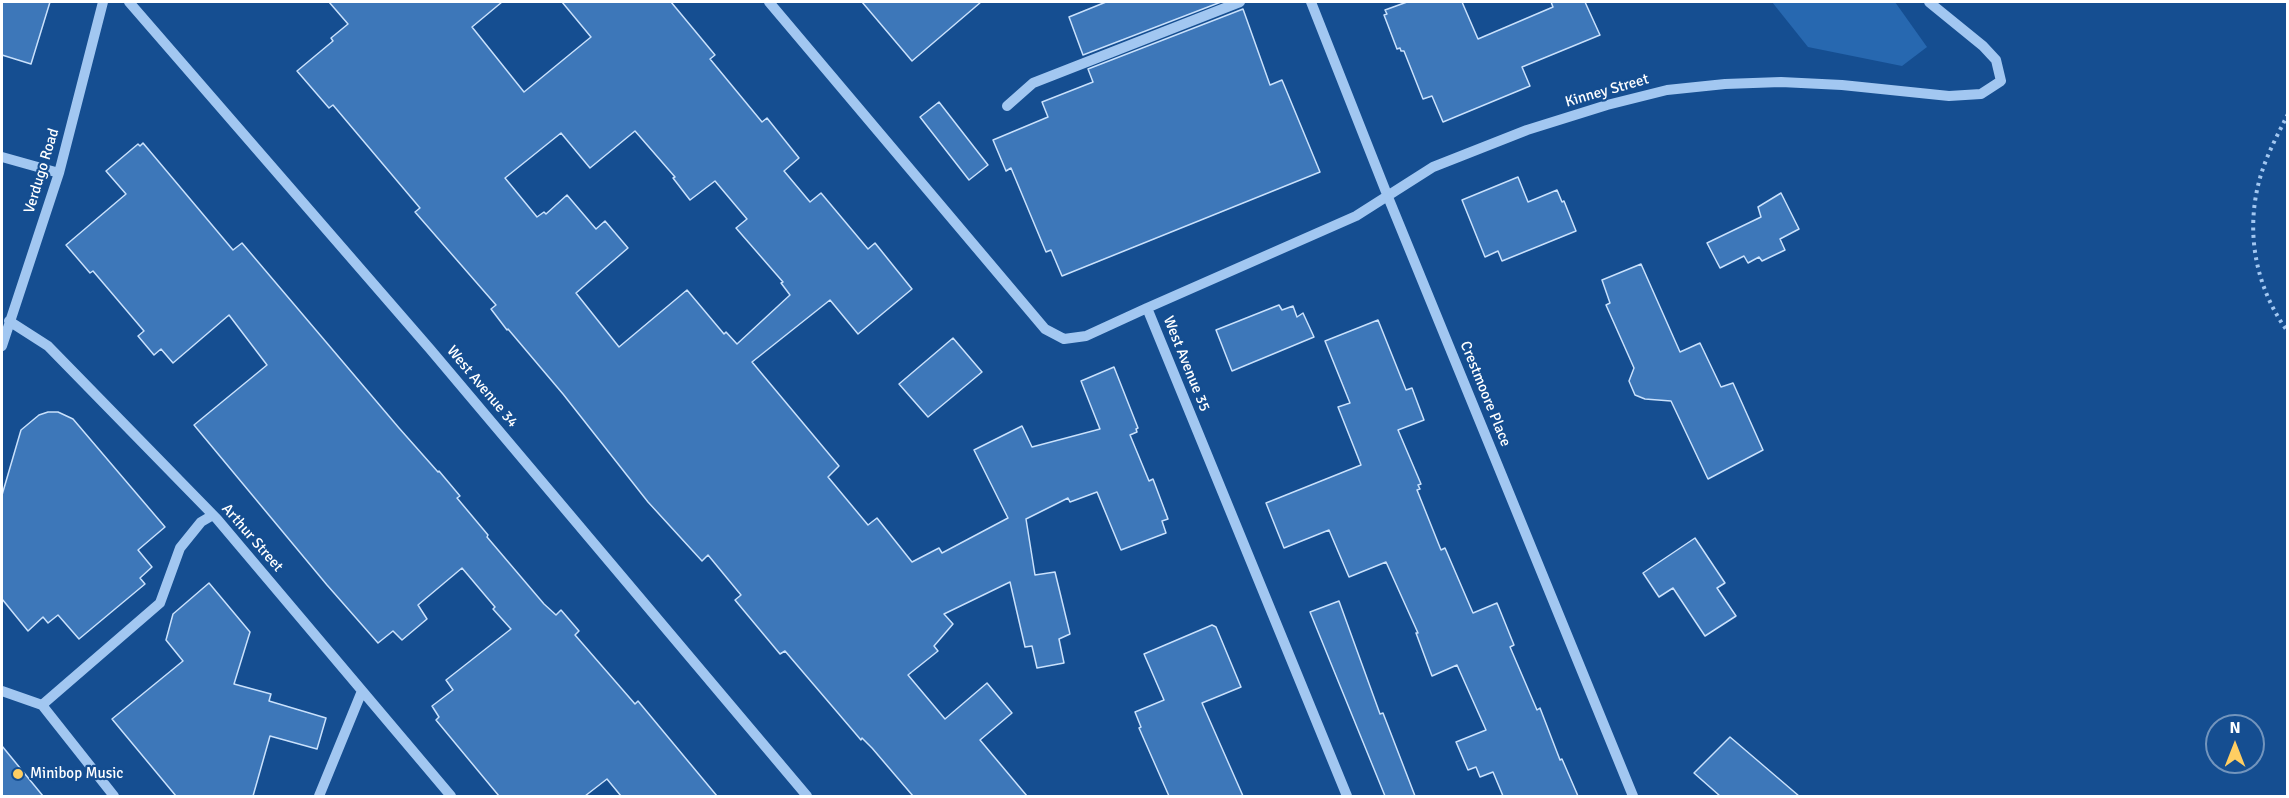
<!DOCTYPE html>
<style>
body{margin:0}
#map{position:relative;width:2289px;height:798px;overflow:hidden;background:#154e91;font-family:Signika,sans-serif}
canvas{display:block}
.frame{position:absolute;inset:0;border:3px solid #fff;pointer-events:none}
.north{position:absolute;left:2205px;top:714px;width:60px;height:60px;box-sizing:border-box;background:#154e91;border:2px solid #7395bd;border-radius:50%;rotate:0deg;font-size:16px;font-weight:700;line-height:24px;text-align:center;color:#fff}
.north::after{content:'';display:block;margin:auto;width:21px;height:27px;background:#ffce62;clip-path:polygon(50% 0,100% 100%,50% 72%,0 100%)}
</style>
<div id="map">
<canvas width="2289" height="798"></canvas>
<div class="frame"></div>
<div class="north">N</div>
</div>
<script>
const g = document.querySelector('canvas').getContext('2d');
g.lineJoin = 'round';
function paint(path, color) { g.fillStyle = color; g.fill(path, 'evenodd'); }
function strokePath(path, color, width, dash) { g.strokeStyle = color; g.lineWidth = width; g.lineCap = dash ? 'butt' : 'round'; g.setLineDash(dash || []); g.stroke(path); }
function label(font, color, halo, rows, align = 'center') {
  g.font = font + ' Signika,sans-serif'; g.lineWidth = 4.5; g.setLineDash([]); g.textBaseline = 'middle'; g.strokeStyle = halo; g.fillStyle = color; for (const [text, x, y, turn = 0] of rows) {
    g.save(); g.translate(x, y); g.rotate((+turn || 0) * Math.PI / 180); g.textAlign = isNaN(turn) ? turn : align; if (halo) g.strokeText(text, 0, 0); g.fillText(text, 0, 0); g.restore();
  }
}
paint(new Path2D(`
 M 1772,2 L 1895,2 L 1927,47 L 1902,66 L 1808,47 Z`), '#2768b0');
const building = new Path2D(`
 M 2,2 L 50,2 L 31,64 L 2,55 Z
 M 329,2 L 502,2 L 472,27 L 524,92 L 591,37 L 562,2 L 671,2 L 715,55 L 710,59 L 762,122 L 767,118 L 799,158 L 784,171 L 810,202 L 821,193 L 868,249 L 875,243 L 912,289 L 858,334 L 830,300 L 752,362 L 839,466 L 828,477 L 868,525 L 877,518 L 912,562 L 939,548 L 942,553 L 1008,518 L 974,450 L 1022,426 L 1032,447 L 1100,429 L 1081,381 L 1114,367 L 1138,428 L 1136,429 L 1137,432 L 1130,435 L 1149,481 L 1153,479 L 1168,519 L 1162,521 L 1166,533 L 1121,550 L 1097,492 L 1070,502 L 1068,498 L 1026,519 L 1035,575 L 1055,572 L 1070,634 L 1059,639 L 1064,663 L 1037,668 L 1032,646 L 1025,647 L 1010,582 L 944,614 L 953,624 L 934,646 L 938,651 L 908,675 L 945,719 L 987,683 L 1012,713 L 980,740 L 1027,796 L 913,796 L 872,748 L 862,738 L 861,740 L 785,651 L 780,654 L 735,600 L 741,595 L 708,555 L 702,561 L 648,502 L 563,394 L 508,329 L 507,330 L 491,309 L 496,305 L 415,212 L 420,208 L 333,105 L 329,108 L 297,71 L 333,41 L 331,38 L 348,24 ZM 635,131 L 675,177 L 673,178 L 690,200 L 715,181 L 747,219 L 736,228 L 783,282 L 781,283 L 790,295 L 737,344 L 726,332 L 724,334 L 687,290 L 619,347 L 576,293 L 628,248 L 605,221 L 596,229 L 567,195 L 546,214 L 544,212 L 537,217 L 505,178 L 561,133 L 590,168 Z
 M 862,2 L 981,2 L 912,61 Z
 M 1106,2 L 1221,2 L 1083,55 L 1069,17 Z
 M 1407,2 L 1462,2 L 1478,39 L 1553,7 L 1551,2 L 1585,2 L 1600,35 L 1522,67 L 1530,86 L 1443,122 L 1432,96 L 1423,99 L 1404,51 L 1401,51 L 1400,48 L 1397,49 L 1384,15 L 1387,14 L 1385,10 Z
 M 1243,9 L 1270,85 L 1282,80 L 1320,172 L 1062,276 L 1051,250 L 1046,252 L 1011,168 L 1006,171 L 993,140 L 1048,117 L 1042,102 L 1093,82 L 1088,69 Z
 M 939,102 L 988,165 L 969,180 L 920,117 Z
 M 143,143 L 233,250 L 242,243 L 399,428 L 438,472 L 439,471 L 460,496 L 457,498 L 488,535 L 487,537 L 544,604 L 556,615 L 561,610 L 579,631 L 575,635 L 635,704 L 638,701 L 717,796 L 621,796 L 607,779 L 585,796 L 499,796 L 436,720 L 439,717 L 432,706 L 453,690 L 446,680 L 511,629 L 493,609 L 495,607 L 462,568 L 418,605 L 427,619 L 402,640 L 393,631 L 378,643 L 327,585 L 194,425 L 267,365 L 229,315 L 173,363 L 161,349 L 154,355 L 138,336 L 144,331 L 93,271 L 90,273 L 66,245 L 126,194 L 106,171 L 138,144 L 140,146 Z
 M 1518,177 L 1528,202 L 1557,190 L 1562,202 L 1564,201 L 1576,231 L 1502,261 L 1498,251 L 1485,257 L 1462,200 Z
 M 1781,193 L 1799,229 L 1780,239 L 1785,250 L 1762,261 L 1759,257 L 1748,263 L 1744,256 L 1720,268 L 1707,243 L 1761,217 L 1758,207 Z
 M 1641,264 L 1680,352 L 1700,343 L 1721,387 L 1733,383 L 1763,450 L 1708,479 L 1671,401 L 1645,399 L 1635,395 L 1629,381 L 1634,368 L 1606,305 L 1610,303 L 1602,280 Z
 M 1279,305 L 1282,310 L 1293,306 L 1297,317 L 1303,313 L 1314,337 L 1232,371 L 1216,330 Z
 M 1378,320 L 1406,390 L 1412,388 L 1424,420 L 1398,430 L 1421,484 L 1418,485 L 1420,489 L 1417,490 L 1441,550 L 1445,548 L 1473,613 L 1497,603 L 1514,645 L 1510,647 L 1537,710 L 1540,708 L 1560,760 L 1562,759 L 1578,796 L 1503,796 L 1493,772 L 1480,777 L 1476,767 L 1468,770 L 1456,742 L 1486,730 L 1457,665 L 1432,676 L 1416,633 L 1418,633 L 1386,562 L 1349,577 L 1329,530 L 1284,548 L 1266,503 L 1361,465 L 1338,407 L 1350,403 L 1325,341 Z
 M 953,338 L 982,372 L 928,417 L 899,384 Z
 M 48,412 L 58,412 L 73,419 L 165,527 L 138,550 L 152,567 L 140,578 L 145,584 L 79,639 L 58,615 L 48,623 L 43,617 L 28,631 L 2,599 L 2,495 L 21,430 L 39,415 Z
 M 1695,538 L 1725,583 L 1717,588 L 1736,616 L 1705,636 L 1673,588 L 1659,597 L 1643,573 Z
 M 209,583 L 250,632 L 234,684 L 271,694 L 269,701 L 326,718 L 317,749 L 270,736 L 253,796 L 176,796 L 112,719 L 183,661 L 166,640 L 173,614 Z
 M 1339,601 L 1380,714 L 1383,713 L 1415,796 L 1385,796 L 1310,612 Z
 M 1212,625 L 1216,627 L 1241,687 L 1202,703 L 1243,796 L 1169,796 L 1139,728 L 1141,727 L 1135,712 L 1164,700 L 1144,654 Z
 M 1730,737 L 1799,796 L 1720,796 L 1694,773 Z
 M 2,746 L 43,796 L 2,796 Z`);
paint(building, '#3d77b9');
strokePath(building, '#c9e1fc', 1.5);
strokePath(new Path2D(`
 M 2288,114 C 2278,134 2266,156 2260,178 C 2245,231 2255,287 2288,332`), '#a2c7f1', 4, [3, 4.5]);
strokePath(new Path2D(`
 M 129,2 L 430,349 L 807,796
 M 769,2 L 1045,329 L 1064,339 L 1086,336 L 1147,308 L 1347,796
 M 1311,2 L 1388,197 L 1633,796
 M 1007,106 L 1033,83 L 1240,2
 M 2,157 L 59,173
 M 1147,308 L 1356,216 L 1433,167 L 1527,130 L 1607,105 L 1667,90 L 1725,84 L 1781,82 L 1842,85 L 1949,96 L 1981,94 L 2001,81 L 1996,60 L 1983,46 L 1929,2
 M 9,321 L 48,346 L 217,519 L 451,796
 M 2,346 L 59,173 L 103,2
 M 2,691 L 42,705 L 114,796
 M 42,705 L 160,603 L 180,548 L 201,522 L 213,515
 M 319,796 L 362,691`), '#a2c7f1', 10);
for (const [x, y, r, color] of [
 [18,774,6,"#ffce62"]
]) { const dot = new Path2D(); dot.arc(x, y, r, 0, 2 * Math.PI); g.fillStyle = color; g.fill(dot); strokePath(dot, '#154e91', 2); }
label('15px', '#fff', '#154e91', [
 ["Kinney Street",1607,91,-16],
 ["Verdugo Road",42,171,-73],
 ["West Avenue 35",1186,364,68],
 ["West Avenue 34",482,387,50],
 ["Crestmoore Place",1485,394,68],
 ["Arthur Street",252,538,49]
]);
label('15px', '#fff', '#154e91', [
 ["Minibop Music",30,774]
], 'left');
</script>
